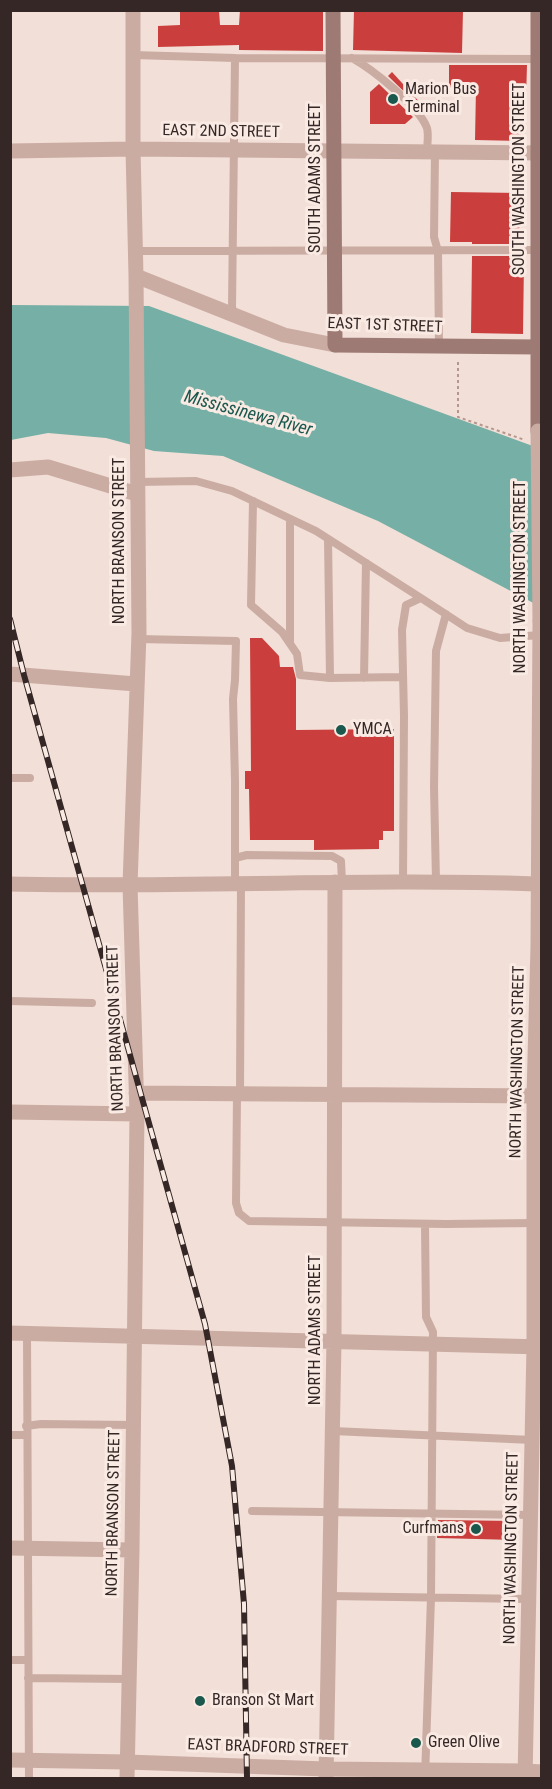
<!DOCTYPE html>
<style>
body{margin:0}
#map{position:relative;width:552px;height:1789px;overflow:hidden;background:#f2dfd7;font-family:"Roboto Condensed",sans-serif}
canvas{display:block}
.frame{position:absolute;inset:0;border:12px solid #342725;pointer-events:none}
</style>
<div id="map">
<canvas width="552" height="1789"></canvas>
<div class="frame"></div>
</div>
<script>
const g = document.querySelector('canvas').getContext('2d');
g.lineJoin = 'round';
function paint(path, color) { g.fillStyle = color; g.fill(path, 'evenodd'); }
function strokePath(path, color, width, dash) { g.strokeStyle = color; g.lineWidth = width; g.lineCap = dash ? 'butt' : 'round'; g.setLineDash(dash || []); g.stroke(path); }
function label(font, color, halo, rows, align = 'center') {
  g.font = font + ' "Roboto Condensed",sans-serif'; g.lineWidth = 6; g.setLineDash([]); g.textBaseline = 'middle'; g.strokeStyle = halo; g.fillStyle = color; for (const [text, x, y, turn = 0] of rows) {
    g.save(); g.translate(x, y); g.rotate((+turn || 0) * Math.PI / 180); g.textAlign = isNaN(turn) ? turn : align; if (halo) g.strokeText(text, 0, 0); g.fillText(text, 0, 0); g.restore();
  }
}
paint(new Path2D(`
 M 11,305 L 149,306 L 541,449 L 541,607 L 378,521 L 223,456 L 154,451 L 106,438 L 48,433 L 11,440 Z`), '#75afa5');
paint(new Path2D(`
 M 180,10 L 219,10 L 220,25 L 239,25 L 240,10 L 323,10 L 323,51 L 239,50 L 239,45 L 158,47 L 158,26 L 180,25 Z
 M 354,10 L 463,10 L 462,53 L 353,50 Z
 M 449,65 L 527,65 L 526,99 L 522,100 L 521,141 L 475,140 L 476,88 L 449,88 Z
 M 392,72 L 424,107 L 422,109 L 388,76 Z
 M 379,84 L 413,117 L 405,124 L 370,124 L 370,92 Z
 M 451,192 L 520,193 L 519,244 L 472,244 L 472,242 L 450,242 Z
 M 472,256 L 519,256 L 519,259 L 524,259 L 523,334 L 471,333 Z
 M 250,638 L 262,638 L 279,656 L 280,667 L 293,667 L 296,679 L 296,730 L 394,729 L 394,831 L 383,831 L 383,840 L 379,840 L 379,849 L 314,850 L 314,840 L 250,840 L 249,789 L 245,789 L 245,771 L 251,771 Z
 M 438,1520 L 515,1521 L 516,1540 L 437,1538 Z`), '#ca3f3d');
strokePath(new Path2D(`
 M 458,362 L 458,417 L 525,440`), '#b5968d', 2, [3, 3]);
strokePath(new Path2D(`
 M 133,55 L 235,58
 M 352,58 C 372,69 419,106 427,128 C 429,135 427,145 427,152
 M 435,152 L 434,237 L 438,251 L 439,346
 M 135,251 L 540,250
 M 234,314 L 232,307 L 235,58 L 538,59
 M 138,482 L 196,481 L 232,491 L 316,531 L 421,598
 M 253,501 L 251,605 L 282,632 L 297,654 L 300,675 L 330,678 L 403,677
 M 328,539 L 330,678
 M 138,639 L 236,641 L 235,680 L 233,699 L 235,781 L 235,884
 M 290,642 L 290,519
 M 364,678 L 366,563
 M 10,778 L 30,778
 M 235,858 L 247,855 L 332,856 L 341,861 L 342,882
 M 436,881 L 434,787 L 436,651 L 446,614
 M 403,882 L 404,716 L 402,630 L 406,605 L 421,598 L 467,628 L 500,638 L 540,635
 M 10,1001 L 92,1003
 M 237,1094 L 236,1203 L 239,1213 L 249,1221 L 446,1224 L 534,1223
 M 240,1094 L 241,883
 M 425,1224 L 426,1317 L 433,1332 L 431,1597 L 425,1778
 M 27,1334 L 29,1778
 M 26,1426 L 41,1424 L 134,1425
 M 333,1431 L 532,1440
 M 10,1435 L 26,1435
 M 252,1511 L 531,1515
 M 330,1596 L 529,1599
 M 10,1660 L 28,1660
 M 28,1678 L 129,1679`), '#caaca3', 8);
strokePath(new Path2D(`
 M 10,151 L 133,149 L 542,153
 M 136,276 L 284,335 L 335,345
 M 10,470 L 48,467 L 137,494
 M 10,674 L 136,684
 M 10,884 C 186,888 362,878 537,884
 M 136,1093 L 542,1096
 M 10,1112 L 137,1114
 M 10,1333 L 542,1347
 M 10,1548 L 132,1550
 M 525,1771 L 542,1772
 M 127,1778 L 132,1550 L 137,1114 L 130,885 L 139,633 L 136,276 L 133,149 L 133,10
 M 326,1778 L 334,1341 L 335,882`), '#caaca3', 15);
strokePath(new Path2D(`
 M 10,1760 L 127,1762 L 326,1769 L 525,1771
 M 525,1778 L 534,1347 L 534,1096 L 538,946 L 540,621`), '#caaca3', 15);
strokePath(new Path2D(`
 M 333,10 L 335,345 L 537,347
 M 538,10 L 538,431 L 542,432`), '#9d7a74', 15);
const rail = new Path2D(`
 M 10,619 L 24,675 L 205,1324 L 232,1466 L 244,1604 L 247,1778`);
strokePath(rail, '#342725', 6);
strokePath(rail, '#f9eae3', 4, [11]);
strokePath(new Path2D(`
 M 538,431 L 540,621`), '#caaca3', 15);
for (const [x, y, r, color] of [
 [393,99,6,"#1a574d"],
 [341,730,6,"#1a574d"],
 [476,1529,6,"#1a574d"],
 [200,1701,6,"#1a574d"],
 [416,1743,6,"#1a574d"]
]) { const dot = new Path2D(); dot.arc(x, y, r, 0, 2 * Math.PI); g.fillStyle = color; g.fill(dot); strokePath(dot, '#f9eae3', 2); }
label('16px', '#342725', '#f9eae3', [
 ["Marion Bus",405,90],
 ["Terminal",405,108],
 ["YMCA",353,730],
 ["Curfmans",464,1529,"right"],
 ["Branson St Mart",212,1701],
 ["Green Olive",428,1743]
], 'left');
label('16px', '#342725', '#f9eae3', [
 ["EAST 2ND STREET",221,132,1],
 ["SOUTH ADAMS STREET",316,178,-90],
 ["SOUTH WASHINGTON STREET",520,179,-90],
 ["EAST 1ST STREET",385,326,2],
 ["NORTH BRANSON STREET",120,541,-90],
 ["NORTH WASHINGTON STREET",521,577,-90],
 ["NORTH BRANSON STREET",116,1028,-92],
 ["NORTH WASHINGTON STREET",518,1062,-89],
 ["NORTH ADAMS STREET",316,1330,-90],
 ["NORTH BRANSON STREET",114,1513,-89],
 ["NORTH WASHINGTON STREET",512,1548,-89],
 ["EAST BRADFORD STREET",268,1748,2]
]);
label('italic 18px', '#1a574d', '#f9eae3', [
 ["Mississinewa River",248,414,15]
]);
</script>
